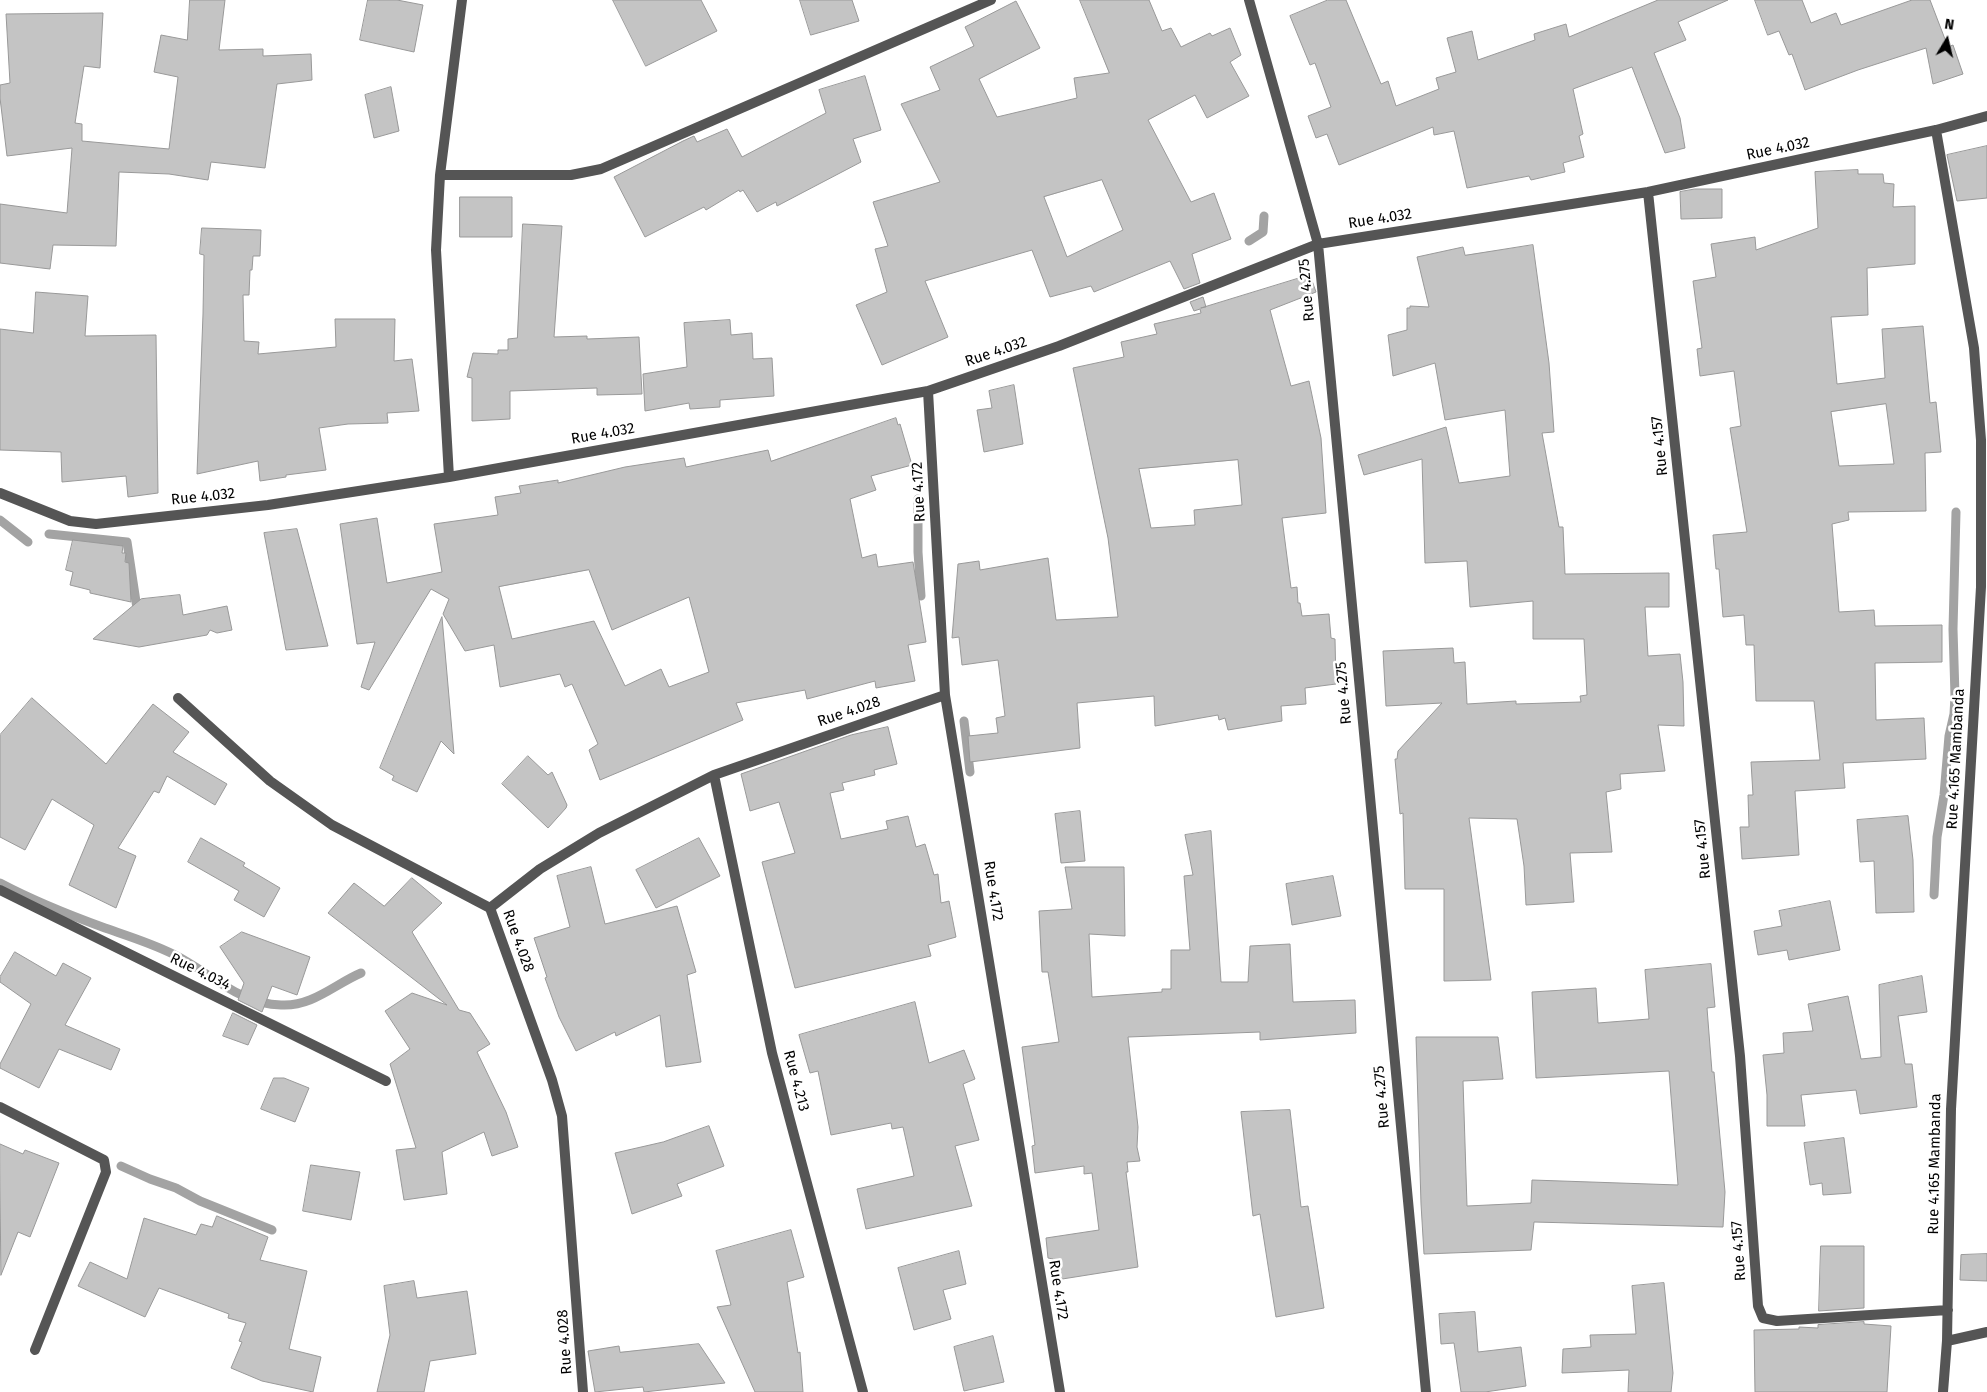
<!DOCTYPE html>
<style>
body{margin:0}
#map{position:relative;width:1987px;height:1392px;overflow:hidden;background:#fff;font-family:"Fira Sans",sans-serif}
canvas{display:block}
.north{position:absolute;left:1922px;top:15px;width:50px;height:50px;-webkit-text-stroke:4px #fff;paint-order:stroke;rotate:9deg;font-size:14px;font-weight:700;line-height:20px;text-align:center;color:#000}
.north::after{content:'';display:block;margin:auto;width:18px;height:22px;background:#000;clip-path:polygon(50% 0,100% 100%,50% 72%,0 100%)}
</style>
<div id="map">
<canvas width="1987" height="1392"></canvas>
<div class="north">N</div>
</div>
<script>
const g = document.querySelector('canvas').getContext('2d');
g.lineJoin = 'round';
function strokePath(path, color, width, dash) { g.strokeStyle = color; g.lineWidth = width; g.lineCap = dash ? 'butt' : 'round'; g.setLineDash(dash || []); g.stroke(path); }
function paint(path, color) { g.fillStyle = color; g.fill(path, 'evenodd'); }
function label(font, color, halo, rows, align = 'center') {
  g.font = font + ' "Fira Sans",sans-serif'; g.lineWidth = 5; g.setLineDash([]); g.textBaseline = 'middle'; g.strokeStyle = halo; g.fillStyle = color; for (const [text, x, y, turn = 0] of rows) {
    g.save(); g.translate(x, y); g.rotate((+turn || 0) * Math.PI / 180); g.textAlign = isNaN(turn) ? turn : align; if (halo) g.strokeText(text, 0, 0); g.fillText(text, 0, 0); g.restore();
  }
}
strokePath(new Path2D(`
 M 1249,241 L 1263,232 L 1264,216
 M 918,499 L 918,552 L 921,596
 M 0,520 L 28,542
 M 49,534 L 127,542 L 138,615
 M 964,721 L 970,772
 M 0,883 C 34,901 69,915 105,928 C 128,936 151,943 173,954 C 210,972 238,1004 281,1005 C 312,1007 335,984 361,973
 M 1934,895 L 1937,837 L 1944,795 L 1949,736 L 1954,714 L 1955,696 L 1953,629 L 1956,512
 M 121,1166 L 150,1179 L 176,1188 L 200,1201 L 272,1230`), '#a3a3a3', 9);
const building = new Path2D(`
 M 190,0 L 225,0 L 219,50 L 263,49 L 263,56 L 311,54 L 312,80 L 277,84 L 265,168 L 211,162 L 208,180 L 169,174 L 119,172 L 116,246 L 53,245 L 50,269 L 0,263 L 0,204 L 67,213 L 72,148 L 7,156 L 0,98 L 0,85 L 10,83 L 6,14 L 103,13 L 100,68 L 84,66 L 75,123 L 82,124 L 82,141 L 169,149 L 178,77 L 154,72 L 161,35 L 187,40 Z
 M 368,0 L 397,0 L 423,5 L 414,52 L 360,40 Z
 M 613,0 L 701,0 L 717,31 L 646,66 Z
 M 800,0 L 852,0 L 859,21 L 811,35 Z
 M 1080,0 L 1149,0 L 1162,31 L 1171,28 L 1181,47 L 1210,33 L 1212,36 L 1230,28 L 1241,55 L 1230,62 L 1249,96 L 1207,118 L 1195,95 L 1148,120 L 1191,202 L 1214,193 L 1231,239 L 1192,254 L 1200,283 L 1184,289 L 1170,261 L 1094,292 L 1091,286 L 1050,297 L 1032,250 L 925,281 L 948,337 L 882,365 L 856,305 L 887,292 L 875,249 L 888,246 L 873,202 L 940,182 L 901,104 L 940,90 L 930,67 L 974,46 L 965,27 L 1016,1 L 1040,48 L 979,79 L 997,117 L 1077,98 L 1074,78 L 1109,73 ZM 1102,180 L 1123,230 L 1067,257 L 1044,197 Z
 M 1328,0 L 1346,0 L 1381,84 L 1388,81 L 1396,106 L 1439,89 L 1436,78 L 1456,72 L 1447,38 L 1472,31 L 1478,60 L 1535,40 L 1534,34 L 1566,24 L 1569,37 L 1658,0 L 1728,0 L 1678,22 L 1686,40 L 1654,53 L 1680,118 L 1685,148 L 1665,153 L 1632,67 L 1573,89 L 1583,134 L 1579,136 L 1584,157 L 1563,163 L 1565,172 L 1531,180 L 1529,176 L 1467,188 L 1454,131 L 1434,135 L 1433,127 L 1339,165 L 1327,134 L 1316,138 L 1308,116 L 1331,107 L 1315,63 L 1310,65 L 1290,16 Z
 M 1755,0 L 1802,0 L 1811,23 L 1836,13 L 1841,25 L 1912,0 L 1930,0 L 1948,47 L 1953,45 L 1963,74 L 1933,84 L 1926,48 L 1858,70 L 1805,90 L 1792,54 L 1789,55 L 1779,31 L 1768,35 Z
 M 865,76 L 881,130 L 853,139 L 861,162 L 777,206 L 776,202 L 757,212 L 743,190 L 740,192 L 739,190 L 706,210 L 704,207 L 645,237 L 614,177 L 683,141 L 694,136 L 697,142 L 727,129 L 742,157 L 826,113 L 819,90 Z
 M 391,87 L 399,131 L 374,138 L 365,95 Z
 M 1987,146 L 1987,198 L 1957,201 L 1947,155 Z
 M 1858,170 L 1858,174 L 1883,174 L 1884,183 L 1894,184 L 1893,207 L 1915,206 L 1915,264 L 1867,268 L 1868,315 L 1831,317 L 1837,384 L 1885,378 L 1882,329 L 1923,326 L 1930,403 L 1936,402 L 1941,452 L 1925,453 L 1926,511 L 1848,512 L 1849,520 L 1832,524 L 1839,612 L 1874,610 L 1875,626 L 1942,625 L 1942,662 L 1875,663 L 1876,720 L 1924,718 L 1926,759 L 1843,763 L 1845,788 L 1795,791 L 1799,855 L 1742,859 L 1740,827 L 1749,827 L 1748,795 L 1753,795 L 1751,762 L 1820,760 L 1814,701 L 1756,701 L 1754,645 L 1746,645 L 1744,615 L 1723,617 L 1719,569 L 1716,569 L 1713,535 L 1747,532 L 1730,428 L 1741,426 L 1734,371 L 1700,376 L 1697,349 L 1702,348 L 1693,281 L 1716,277 L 1711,244 L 1755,237 L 1756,250 L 1818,228 L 1815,172 ZM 1886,404 L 1894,464 L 1839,466 L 1831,412 Z
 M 1695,189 L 1722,189 L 1722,218 L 1681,219 L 1680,192 Z
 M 460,197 L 512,197 L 512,237 L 460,237 Z
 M 523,224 L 562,226 L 554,337 L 587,336 L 587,339 L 639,337 L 642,394 L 597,395 L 597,388 L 510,391 L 510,419 L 472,421 L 472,378 L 467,377 L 473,353 L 498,354 L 498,350 L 508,350 L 508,339 L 517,338 Z
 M 202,228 L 261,230 L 260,256 L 253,256 L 252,270 L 250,270 L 249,295 L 243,295 L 244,341 L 259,342 L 258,354 L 336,347 L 335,319 L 395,319 L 394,361 L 412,359 L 419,411 L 387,413 L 388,423 L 348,424 L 319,428 L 326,470 L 286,475 L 286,477 L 260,481 L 258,461 L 197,474 L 203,314 L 204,255 L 200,254 Z
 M 1533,245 L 1549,363 L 1554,432 L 1542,433 L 1559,527 L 1563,527 L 1565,574 L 1669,573 L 1669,607 L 1645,607 L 1648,656 L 1680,654 L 1683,682 L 1684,726 L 1658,725 L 1665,771 L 1620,774 L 1621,789 L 1606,792 L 1612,852 L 1570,853 L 1574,902 L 1526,905 L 1524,866 L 1517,819 L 1469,818 L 1491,980 L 1444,981 L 1444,889 L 1405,889 L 1403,813 L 1400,814 L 1395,759 L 1397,759 L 1398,751 L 1442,703 L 1386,706 L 1383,651 L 1453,648 L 1454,663 L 1465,662 L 1467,704 L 1516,701 L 1516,704 L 1581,702 L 1580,696 L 1587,695 L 1584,639 L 1533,639 L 1533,601 L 1470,607 L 1467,561 L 1425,563 L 1422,459 L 1364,475 L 1358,455 L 1446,427 L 1459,483 L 1510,476 L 1505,410 L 1445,420 L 1435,363 L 1393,376 L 1388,335 L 1407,330 L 1407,308 L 1410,308 L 1410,306 L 1429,307 L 1417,257 L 1463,247 L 1465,255 Z
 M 1310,275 L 1316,292 L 1270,310 L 1291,386 L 1309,381 L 1321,438 L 1326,513 L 1282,518 L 1291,588 L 1297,587 L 1298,603 L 1300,603 L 1302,616 L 1329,614 L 1331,638 L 1335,639 L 1336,684 L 1305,688 L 1306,704 L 1281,706 L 1282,721 L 1228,730 L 1225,718 L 1219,720 L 1218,715 L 1155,726 L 1154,696 L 1077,703 L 1080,748 L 970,762 L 968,736 L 998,733 L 996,718 L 1005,716 L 998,660 L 962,665 L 959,637 L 952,638 L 958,564 L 979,561 L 980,570 L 1048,558 L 1056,620 L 1118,617 L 1108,538 L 1073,368 L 1124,357 L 1121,342 L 1157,334 L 1154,324 L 1201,313 L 1200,309 L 1194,311 L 1190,302 L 1203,297 L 1206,307 L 1201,308 ZM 1238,460 L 1242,505 L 1194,510 L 1195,525 L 1151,528 L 1139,469 Z
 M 36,292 L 88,296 L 85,336 L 156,335 L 158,493 L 128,497 L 126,476 L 62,482 L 61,452 L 0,450 L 0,329 L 33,333 Z
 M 730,320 L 731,335 L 752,333 L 753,359 L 772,358 L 774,396 L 720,400 L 720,407 L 690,409 L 689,403 L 645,411 L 643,374 L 687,367 L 684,323 Z
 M 1014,385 L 1023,444 L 984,452 L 977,410 L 992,408 L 989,391 Z
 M 896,418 L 898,425 L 900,424 L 912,465 L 871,476 L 876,490 L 850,499 L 862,558 L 876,554 L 878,567 L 913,562 L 926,642 L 908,645 L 915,681 L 876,688 L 875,681 L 807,699 L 805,690 L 736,703 L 743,720 L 600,780 L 589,750 L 598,744 L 572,684 L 565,687 L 560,674 L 500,687 L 494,645 L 465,651 L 443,614 L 449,599 L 431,589 L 369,690 L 361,687 L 375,642 L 357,644 L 340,524 L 377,518 L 387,583 L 442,572 L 434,524 L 498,515 L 495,497 L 521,493 L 519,486 L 558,480 L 558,483 L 625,467 L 684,458 L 686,467 L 768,450 L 771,461 ZM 589,570 L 612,630 L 689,597 L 709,672 L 669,687 L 661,669 L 625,686 L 594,621 L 512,639 L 499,587 Z
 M 297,529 L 328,646 L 286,650 L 264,533 Z
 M 73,540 L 123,546 L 122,553 L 126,553 L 125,562 L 129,563 L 131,602 L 90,593 L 90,590 L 70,585 L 73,572 L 66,570 Z
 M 180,595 L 183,615 L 227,606 L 232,630 L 217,633 L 210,630 L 207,635 L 139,647 L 93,639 L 141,599 Z
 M 442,617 L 454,754 L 441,741 L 417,792 L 392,780 L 394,776 L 380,768 Z
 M 32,698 L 106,764 L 153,704 L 189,732 L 173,752 L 227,784 L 215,805 L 167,776 L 159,793 L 154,791 L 118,848 L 136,856 L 116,908 L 69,885 L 94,825 L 52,799 L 25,850 L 0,837 L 0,735 Z
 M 888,727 L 897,764 L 874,770 L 875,775 L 842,783 L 844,790 L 830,793 L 841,839 L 888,829 L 886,821 L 908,816 L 916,847 L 925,844 L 934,875 L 938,874 L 941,903 L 949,901 L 956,937 L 928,945 L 931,956 L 795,988 L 762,862 L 795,853 L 779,802 L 750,811 L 741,774 L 851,735 Z
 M 528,756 L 548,775 L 552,772 L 567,805 L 566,808 L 548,828 L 502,784 Z
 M 1080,811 L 1085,861 L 1061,863 L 1055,814 Z
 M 1908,816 L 1913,860 L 1914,912 L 1876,913 L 1874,861 L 1860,862 L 1857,820 Z
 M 1211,831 L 1221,982 L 1248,982 L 1250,946 L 1290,944 L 1293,1002 L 1355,1000 L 1356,1033 L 1260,1040 L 1260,1032 L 1128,1037 L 1138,1127 L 1137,1147 L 1140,1161 L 1127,1162 L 1128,1172 L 1126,1172 L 1138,1267 L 1056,1280 L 1053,1259 L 1048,1258 L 1046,1238 L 1099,1230 L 1092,1173 L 1084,1174 L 1084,1166 L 1035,1173 L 1032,1146 L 1035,1145 L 1022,1047 L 1059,1042 L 1048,972 L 1042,972 L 1039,911 L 1072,909 L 1065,867 L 1124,867 L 1125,936 L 1089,934 L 1092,997 L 1162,992 L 1162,989 L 1171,989 L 1171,950 L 1190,950 L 1184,876 L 1193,875 L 1185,835 Z
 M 201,838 L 245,863 L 243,866 L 280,888 L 264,917 L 234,900 L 239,891 L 188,862 Z
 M 699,838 L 720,876 L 656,908 L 636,870 Z
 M 591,867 L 605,924 L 677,906 L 696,972 L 687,975 L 701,1062 L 666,1067 L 660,1015 L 616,1036 L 615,1032 L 576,1051 L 559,1017 L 545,978 L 547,977 L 534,938 L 570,927 L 557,876 Z
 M 1333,876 L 1341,916 L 1292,925 L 1286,884 Z
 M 412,878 L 442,903 L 412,932 L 459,1010 L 470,1013 L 490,1044 L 477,1052 L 506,1112 L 518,1147 L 492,1156 L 484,1132 L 442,1152 L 447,1194 L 404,1200 L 396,1150 L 416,1148 L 390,1064 L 410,1049 L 385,1011 L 412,993 L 447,1005 L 328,913 L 354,883 L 384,906 Z
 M 1830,901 L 1840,950 L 1789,960 L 1787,950 L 1758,955 L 1754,931 L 1782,926 L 1779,911 Z
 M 242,932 L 310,957 L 297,995 L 272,986 L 262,1012 L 238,1000 L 244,983 L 220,947 Z
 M 15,952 L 56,976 L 63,963 L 91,978 L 65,1025 L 120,1049 L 111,1070 L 59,1049 L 39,1088 L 0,1068 L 0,1064 L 31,1004 L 0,982 L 0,977 Z
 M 1711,964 L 1715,1007 L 1707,1008 L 1712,1072 L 1714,1072 L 1725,1192 L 1723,1227 L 1534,1222 L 1531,1250 L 1424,1254 L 1421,1204 L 1416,1037 L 1498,1037 L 1503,1079 L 1463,1081 L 1467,1206 L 1531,1203 L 1532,1180 L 1678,1185 L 1669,1071 L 1536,1078 L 1532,992 L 1596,988 L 1598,1023 L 1649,1019 L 1645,970 Z
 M 1922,976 L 1927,1012 L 1898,1016 L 1905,1064 L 1912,1064 L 1917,1107 L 1860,1114 L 1856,1090 L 1801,1095 L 1805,1126 L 1767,1126 L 1767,1095 L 1763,1055 L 1784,1053 L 1783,1033 L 1813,1031 L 1808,1004 L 1848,996 L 1861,1059 L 1881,1057 L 1879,985 Z
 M 915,1002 L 929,1063 L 964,1050 L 975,1079 L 963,1084 L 979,1140 L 955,1146 L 972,1206 L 866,1229 L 857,1189 L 914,1176 L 903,1127 L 892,1129 L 891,1123 L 831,1135 L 818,1071 L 810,1073 L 799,1035 Z
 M 233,1013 L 257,1025 L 248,1045 L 223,1036 Z
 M 274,1078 L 284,1078 L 309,1088 L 295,1122 L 261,1109 Z
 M 1290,1110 L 1301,1207 L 1308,1206 L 1324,1308 L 1276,1317 L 1260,1214 L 1253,1216 L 1241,1112 Z
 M 709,1126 L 724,1166 L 677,1184 L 682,1196 L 632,1214 L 615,1153 L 663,1142 Z
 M 1844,1138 L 1851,1193 L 1823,1195 L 1822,1183 L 1810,1185 L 1804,1143 Z
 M 0,1144 L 23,1154 L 25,1150 L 59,1163 L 30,1237 L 18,1232 L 1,1275 Z
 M 311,1165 L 360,1172 L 351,1220 L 303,1211 Z
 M 217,1216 L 268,1237 L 260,1260 L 307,1271 L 289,1349 L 321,1357 L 313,1392 L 262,1381 L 231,1368 L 242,1342 L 239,1341 L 246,1323 L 228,1318 L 229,1314 L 159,1288 L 145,1317 L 78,1286 L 90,1262 L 127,1279 L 144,1218 L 196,1235 L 201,1224 L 212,1227 Z
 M 791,1230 L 804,1277 L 787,1282 L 798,1353 L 800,1352 L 803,1392 L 755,1392 L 717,1307 L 731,1305 L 716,1251 Z
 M 1821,1246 L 1864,1246 L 1864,1308 L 1819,1311 Z
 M 959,1251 L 966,1284 L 943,1290 L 951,1319 L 914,1330 L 898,1268 Z
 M 1987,1254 L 1987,1281 L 1960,1280 L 1961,1255 Z
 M 414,1281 L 417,1298 L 467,1291 L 476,1354 L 430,1361 L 424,1392 L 377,1392 L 390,1335 L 384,1286 Z
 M 1664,1283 L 1673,1373 L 1671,1392 L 1628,1392 L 1629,1370 L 1562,1373 L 1563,1349 L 1591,1347 L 1590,1335 L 1636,1334 L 1632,1286 Z
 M 1475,1312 L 1478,1352 L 1521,1347 L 1526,1386 L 1485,1392 L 1461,1392 L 1454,1343 L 1441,1344 L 1439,1314 Z
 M 1864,1322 L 1864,1324 L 1891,1326 L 1887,1392 L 1755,1392 L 1754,1330 L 1799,1329 L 1799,1327 L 1818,1328 L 1818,1325 Z
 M 993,1336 L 1004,1382 L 964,1391 L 954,1347 Z
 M 699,1344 L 725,1383 L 644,1392 L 643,1387 L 595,1392 L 588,1351 L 619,1346 L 620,1352 Z`);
paint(building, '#c4c4c4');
strokePath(building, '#999', 1);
strokePath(new Path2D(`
 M 1249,0 L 1318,244 L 1426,1392
 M 1936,130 L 1974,348 L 1981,440 L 1981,587 L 1951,1109 L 1947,1341 L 1943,1392
 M 440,175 L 571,175 L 601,169 L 991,0
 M 1648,192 L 1740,1056 L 1758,1306 L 1763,1318 L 1777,1321 L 1948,1310
 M 928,391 L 945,695 L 1060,1392
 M 449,477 L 436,250 L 440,175 L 462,0
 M 0,493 L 70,521 L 96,524 L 268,505 L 449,477 L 928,391 L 1059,346 L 1318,244 L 1648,192 L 1936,130 L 1987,116
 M 178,698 L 270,781 L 332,825 L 490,908
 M 714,775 L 772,1053 L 863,1392
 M 0,890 L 386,1081
 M 0,1107 L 104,1160 L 106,1172 L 35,1350
 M 1947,1341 L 1987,1332
 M 583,1392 L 562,1116 L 552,1080 L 490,908 L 540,869 L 599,833 L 714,775 L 945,695`), '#555', 10);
label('15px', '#000', '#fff', [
 ["Rue 4.032",1778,149,-12],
 ["Rue 4.032",1380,219,-9],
 ["Rue 4.275",1307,290,-95],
 ["Rue 4.032",996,352,-19],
 ["Rue 4.032",603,434,-10],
 ["Rue 4.157",1660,446,-96],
 ["Rue 4.172",919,492,-93],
 ["Rue 4.032",203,497,-6],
 ["Rue 4.275",1344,693,-95],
 ["Rue 4.028",849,712,-19],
 ["Rue 4.165 Mambanda",1956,759,-87],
 ["Rue 4.157",1703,849,-96],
 ["Rue 4.172",993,891,81],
 ["Rue 4.028",518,941,70],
 ["Rue 4.034",200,972,26],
 ["Rue 4.213",796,1081,75],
 ["Rue 4.275",1382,1097,-95],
 ["Rue 4.165 Mambanda",1935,1164,-89],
 ["Rue 4.157",1739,1251,-94],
 ["Rue 4.172",1058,1290,81],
 ["Rue 4.028",565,1342,-94]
]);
</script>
